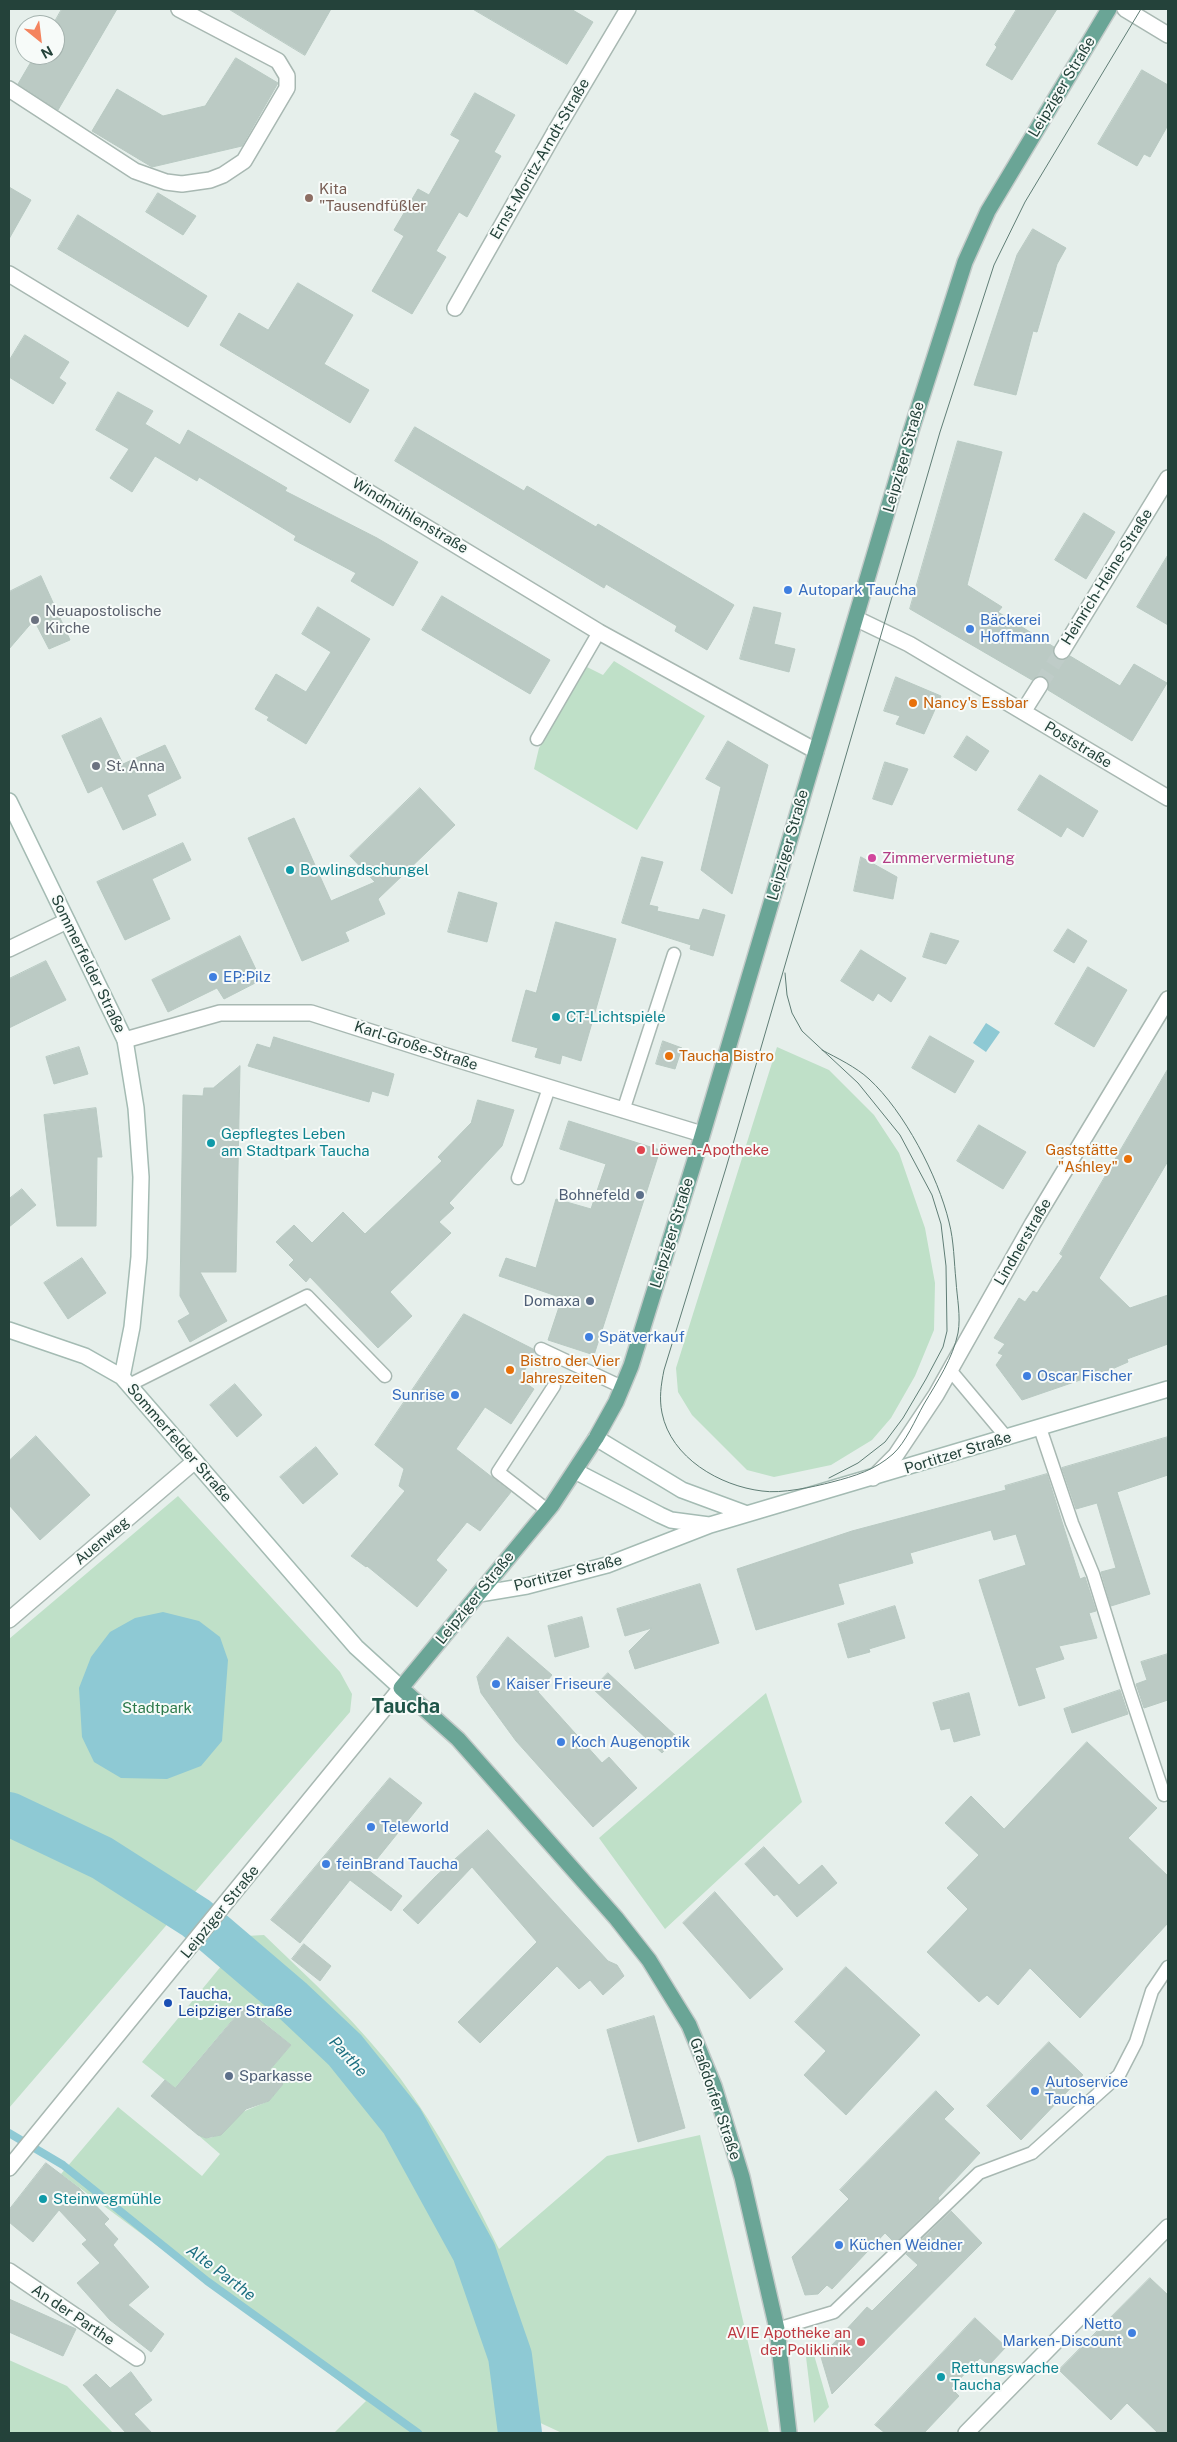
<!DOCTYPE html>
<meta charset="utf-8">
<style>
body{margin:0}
#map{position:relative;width:1177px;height:2442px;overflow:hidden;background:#e6efeb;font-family:"Public Sans",sans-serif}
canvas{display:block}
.frame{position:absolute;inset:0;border:10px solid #24423a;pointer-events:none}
.north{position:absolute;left:15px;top:15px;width:50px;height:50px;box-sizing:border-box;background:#f7fbf9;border:1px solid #a3b1ad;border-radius:50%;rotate:151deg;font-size:14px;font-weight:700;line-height:20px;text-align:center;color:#24423a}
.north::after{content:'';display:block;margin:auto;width:18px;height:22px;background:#f4845f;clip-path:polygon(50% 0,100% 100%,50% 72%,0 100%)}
</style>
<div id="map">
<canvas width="1177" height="2442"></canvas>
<div class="frame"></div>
<div class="north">N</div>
</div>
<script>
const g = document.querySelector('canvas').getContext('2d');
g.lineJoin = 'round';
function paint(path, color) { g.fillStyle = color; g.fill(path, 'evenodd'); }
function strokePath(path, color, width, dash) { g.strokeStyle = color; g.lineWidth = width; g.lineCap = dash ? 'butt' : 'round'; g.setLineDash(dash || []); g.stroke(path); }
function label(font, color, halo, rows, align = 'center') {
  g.font = font + ' "Public Sans",sans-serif'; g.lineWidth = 4; g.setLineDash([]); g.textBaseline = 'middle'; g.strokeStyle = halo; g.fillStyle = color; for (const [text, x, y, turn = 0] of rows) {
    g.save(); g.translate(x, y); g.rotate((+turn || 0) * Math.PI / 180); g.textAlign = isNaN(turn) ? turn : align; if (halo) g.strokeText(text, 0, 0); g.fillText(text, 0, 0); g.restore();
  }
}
paint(new Path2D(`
 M 614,661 L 705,716 L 637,830 L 534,769 L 539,748 L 587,667 L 603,675 Z
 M 777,1047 L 829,1070 L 874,1115 L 899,1153 L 925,1228 L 935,1283 L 934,1330 L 915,1376 L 891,1418 L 872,1440 L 831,1465 L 774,1477 L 747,1470 L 692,1415 L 678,1392 L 676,1368 Z
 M 178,1496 L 340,1672 L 352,1694 L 350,1712 L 9,2108 L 9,1639 Z
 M 766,1693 L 802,1802 L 665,1929 L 599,1838 Z
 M 264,1935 C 311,1980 360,2025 400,2078 C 439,2131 470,2190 499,2249 L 607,2156 L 700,2135 L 769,2433 L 562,2433 L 534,2420 L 529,2433 L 334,2433 L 366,2401 L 61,2174 L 118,2107 L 202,2176 L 220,2154 L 198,2135 L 210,2138 L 221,2134 L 240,2113 L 269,2101 L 282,2085 L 268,2072 L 291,2045 L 244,2006 L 175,2088 L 142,2062 L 246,1936 Z
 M 812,2348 L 829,2407 L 814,2423 L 806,2357 Z
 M 9,2360 L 67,2386 L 113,2433 L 9,2433 Z`), '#bfe0c8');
paint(new Path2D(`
 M 986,1023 L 1000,1032 L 986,1052 L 973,1043 Z
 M 163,1612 L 199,1621 L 220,1637 L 228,1660 L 222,1741 L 201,1766 L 167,1779 L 121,1778 L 94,1762 L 82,1737 L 79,1688 L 91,1657 L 110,1632 L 135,1618 Z`), '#8ec9d4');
strokePath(new Path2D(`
 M 9,2133 L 63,2165 L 207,2281 L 418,2433`), '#8ec9d4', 8);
strokePath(new Path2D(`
 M 9,1814 L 102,1858 L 196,1918 L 292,2000 L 345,2050 L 402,2121 L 474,2252 L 510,2356 L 520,2433`), '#8ec9d4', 44);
const building = new Path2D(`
 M 62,9 L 117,9 L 58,110 L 18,84 L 35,55 L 55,55 L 55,25 L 53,25 Z
 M 229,9 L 331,9 L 305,55 Z
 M 473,9 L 571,9 L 593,22 L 567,64 Z
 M 1017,9 L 1057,9 L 1012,80 L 986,65 L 997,47 L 995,45 Z
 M 236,58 L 278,83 L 242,146 L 152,167 L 92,131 L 117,89 L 163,116 L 205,106 Z
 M 1142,70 L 1168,85 L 1168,125 L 1150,157 L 1144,154 L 1137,166 L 1098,144 Z
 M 475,93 L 515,115 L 494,152 L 501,156 L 467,217 L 459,212 L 436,251 L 446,257 L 412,314 L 372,291 L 404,236 L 394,230 L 418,189 L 429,195 L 460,140 L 451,135 Z
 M 9,187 L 31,200 L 9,239 Z
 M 158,193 L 196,216 L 183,235 L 146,212 Z
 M 78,215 L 207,296 L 188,327 L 58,249 Z
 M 1033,229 L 1066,248 L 1057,264 L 1037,332 L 1033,331 L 1016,395 L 974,385 L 1017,255 Z
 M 298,283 L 353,315 L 324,364 L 369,390 L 350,423 L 220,345 L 239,313 L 268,330 Z
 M 25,335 L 69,362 L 59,378 L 66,383 L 53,404 L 9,377 L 9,361 Z
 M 118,392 L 153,411 L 145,424 L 180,445 L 188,430 L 287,488 L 285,491 L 377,538 L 418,562 L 393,606 L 351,581 L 356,573 L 294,540 L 296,536 L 199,477 L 197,481 L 155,456 L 132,492 L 110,478 L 129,449 L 96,430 Z
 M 415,427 L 524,491 L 527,486 L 596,527 L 598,524 L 734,605 L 707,650 L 675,631 L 677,626 L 606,584 L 604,588 L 395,461 Z
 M 958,441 L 1002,452 L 967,585 L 1002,607 L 998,612 L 1054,647 L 1054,655 L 1058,659 L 1066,659 L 1070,656 L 1120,686 L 1134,664 L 1167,683 L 1132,741 L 1048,690 L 1048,681 L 1045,677 L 1036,677 L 1032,680 L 910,609 Z
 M 1084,513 L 1115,532 L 1086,579 L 1055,560 Z
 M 1168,555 L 1168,625 L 1137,607 Z
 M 41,576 L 70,640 L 49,649 L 34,620 L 9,649 L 9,592 Z
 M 442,596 L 550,660 L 530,694 L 422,630 Z
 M 318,607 L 370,639 L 306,744 L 267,720 L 269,717 L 255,709 L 276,674 L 306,692 L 331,652 L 302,634 Z
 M 754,607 L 781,613 L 774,644 L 795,649 L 789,672 L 740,659 Z
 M 896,677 L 941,696 L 924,734 L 896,724 L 900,716 L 884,711 Z
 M 101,718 L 123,764 L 165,745 L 181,778 L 147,795 L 156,815 L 123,830 L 102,786 L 88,793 L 62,736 Z
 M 967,736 L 989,751 L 976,771 L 954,757 Z
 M 728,741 L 768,765 L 732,894 L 701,870 L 721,787 L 706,779 Z
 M 885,762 L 908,769 L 892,805 L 873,799 Z
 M 1040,775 L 1098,811 L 1083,837 L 1067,827 L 1061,837 L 1018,810 Z
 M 420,788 L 455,825 L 378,899 L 385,914 L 345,932 L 349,941 L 302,961 L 248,838 L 294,818 L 331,901 L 375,882 L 350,856 Z
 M 183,843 L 191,860 L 152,879 L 170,919 L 125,940 L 97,882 Z
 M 642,857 L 663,862 L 649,905 L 658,907 L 657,911 L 699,920 L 703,909 L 725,915 L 713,956 L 690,949 L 691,945 L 622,923 Z
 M 861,857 L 897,877 L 893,899 L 854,891 Z
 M 459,892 L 497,903 L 487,942 L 448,932 Z
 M 556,922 L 616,939 L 581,1061 L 562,1055 L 560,1064 L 535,1057 L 538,1048 L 512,1041 L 526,990 L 536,993 Z
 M 1068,929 L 1087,941 L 1074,963 L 1054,951 Z
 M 931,933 L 959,941 L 946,964 L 923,957 Z
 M 240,936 L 261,980 L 224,999 L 217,988 L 168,1012 L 152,980 Z
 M 861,950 L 906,978 L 891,1002 L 878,993 L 873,1001 L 841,981 Z
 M 46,961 L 66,1000 L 9,1028 L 9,979 Z
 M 1088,967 L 1127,990 L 1094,1047 L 1055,1024 Z
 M 930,1036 L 974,1061 L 955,1093 L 912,1068 Z
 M 274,1037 L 394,1074 L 388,1096 L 372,1091 L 369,1102 L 248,1066 L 257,1044 L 270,1048 Z
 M 663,1041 L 682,1048 L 675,1069 L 656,1064 Z
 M 79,1047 L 88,1074 L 54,1084 L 46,1057 Z
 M 240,1066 L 236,1272 L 200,1272 L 227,1321 L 190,1342 L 178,1321 L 190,1314 L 180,1296 L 183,1095 L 203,1096 L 204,1088 L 213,1088 Z
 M 1168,1069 L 1168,1161 L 1099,1278 L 1130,1308 L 1168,1295 L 1168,1344 L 1127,1359 L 1128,1362 L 1112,1369 L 1022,1400 L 996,1365 L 1003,1355 L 998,1353 L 1005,1344 L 994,1338 L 1019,1298 L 1025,1302 L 1033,1291 L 1037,1293 L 1063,1256 L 1060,1254 Z
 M 478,1100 L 514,1110 L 502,1146 L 449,1203 L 454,1208 L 439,1222 L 451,1233 L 390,1292 L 412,1316 L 378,1348 L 310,1277 L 306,1282 L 289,1265 L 294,1260 L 276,1242 L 294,1225 L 312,1243 L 343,1212 L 365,1234 L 442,1161 L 438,1157 L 471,1123 Z
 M 96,1108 L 102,1157 L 97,1157 L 96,1226 L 57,1226 L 44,1115 Z
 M 569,1121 L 660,1150 L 594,1355 L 548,1340 L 562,1298 L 499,1276 L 506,1258 L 536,1268 L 556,1199 L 591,1209 L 606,1164 L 560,1149 Z
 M 979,1125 L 1026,1152 L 1003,1189 L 957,1161 Z
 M 22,1189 L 36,1205 L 9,1227 L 9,1199 Z
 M 82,1258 L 106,1293 L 68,1319 L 44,1283 Z
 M 464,1314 L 533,1349 L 534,1353 L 520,1379 L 534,1389 L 511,1424 L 485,1407 L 456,1449 L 511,1492 L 480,1531 L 467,1522 L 436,1560 L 447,1570 L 417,1607 L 367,1566 L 366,1567 L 351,1556 L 405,1491 L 399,1486 L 404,1469 L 375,1445 Z
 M 235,1384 L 262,1415 L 237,1437 L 210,1405 Z
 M 36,1436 L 90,1495 L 40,1540 L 9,1505 L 9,1461 Z
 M 1168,1437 L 1168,1475 L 1117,1492 L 1150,1594 L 1111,1606 L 1101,1572 L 1116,1568 L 1097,1503 L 1076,1509 L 1062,1468 Z
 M 316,1447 L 338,1474 L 303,1504 L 280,1477 Z
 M 1047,1474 L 1080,1579 L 1085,1577 L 1096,1611 L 1089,1613 L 1097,1638 L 1059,1646 L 1064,1659 L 1035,1668 L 1045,1698 L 1019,1706 L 979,1580 L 1026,1565 L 1016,1534 L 994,1540 L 991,1530 L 910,1553 L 913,1563 L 838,1584 L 844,1604 L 756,1630 L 737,1569 L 852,1531 L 1006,1490 L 1005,1486 Z
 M 700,1584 L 719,1643 L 635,1669 L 629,1651 L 652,1628 L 625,1636 L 617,1609 Z
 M 895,1606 L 905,1638 L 869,1649 L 870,1652 L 848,1658 L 838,1624 Z
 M 582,1617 L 589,1647 L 555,1657 L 548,1626 Z
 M 508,1637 L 552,1675 L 538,1692 L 602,1763 L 609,1757 L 637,1788 L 593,1827 L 516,1741 L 481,1693 L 477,1677 Z
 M 1168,1654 L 1168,1700 L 1144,1708 L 1136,1684 L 1147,1680 L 1141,1662 Z
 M 608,1673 L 677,1737 L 662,1753 L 593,1689 Z
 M 1120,1690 L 1128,1714 L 1072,1733 L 1064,1709 Z
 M 969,1693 L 980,1735 L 954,1742 L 950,1728 L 941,1730 L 933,1703 Z
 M 1087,1742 L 1157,1808 L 1128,1838 L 1168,1876 L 1168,1923 L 1080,2018 L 1030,1968 L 998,2005 L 987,1995 L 979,2002 L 927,1952 L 968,1909 L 947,1888 L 979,1855 L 945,1823 L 971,1796 L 1004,1829 Z
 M 390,1778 L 422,1803 L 368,1870 L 402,1896 L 391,1911 L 350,1880 L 300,1943 L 271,1920 Z
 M 488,1830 L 608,1961 L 617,1965 L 624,1976 L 603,1995 L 590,1980 L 579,1989 L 557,1966 L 480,2043 L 458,2022 L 537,1942 L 472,1867 L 418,1924 L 403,1910 L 436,1876 Z
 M 764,1847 L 799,1885 L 822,1865 L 837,1883 L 797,1917 L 777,1894 L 774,1896 L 745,1864 Z
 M 715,1892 L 783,1969 L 750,1999 L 683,1923 Z
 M 304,1944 L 331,1966 L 320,1981 L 292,1959 Z
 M 846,1967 L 920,2035 L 846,2115 L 804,2075 L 826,2051 L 795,2022 Z
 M 244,2007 L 291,2045 L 268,2072 L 283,2084 L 269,2101 L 246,2109 L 221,2135 L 206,2138 L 198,2135 L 151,2096 L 165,2080 L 175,2088 Z
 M 654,2016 L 685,2128 L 638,2142 L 607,2030 Z
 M 1049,2042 L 1083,2075 L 1021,2140 L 987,2106 Z
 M 936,2091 L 954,2109 L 944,2119 L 980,2153 L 938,2198 L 939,2200 L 895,2243 L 885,2233 L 832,2289 L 827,2285 L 818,2294 L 805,2295 L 792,2257 L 849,2199 L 840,2190 Z
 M 46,2163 L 79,2188 L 109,2219 L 104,2224 L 118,2239 L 113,2245 L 149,2287 L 128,2305 L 164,2334 L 151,2352 L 110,2320 L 77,2283 L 100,2263 L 82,2244 L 87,2240 L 59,2210 L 33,2242 L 9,2222 L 9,2210 Z
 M 951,2211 L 982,2243 L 832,2394 L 821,2357 L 867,2307 L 872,2311 L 918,2265 L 906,2254 Z
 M 1150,2278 L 1168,2295 L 1168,2433 L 1158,2433 L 1127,2403 L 1111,2420 L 1059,2370 Z
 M 9,2299 L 76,2329 L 63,2356 L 9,2332 Z
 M 975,2318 L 1006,2347 L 989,2365 L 980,2358 L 951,2388 L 959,2396 L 924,2433 L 885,2433 L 875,2425 Z
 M 131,2372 L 152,2400 L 134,2414 L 152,2433 L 126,2433 L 83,2385 L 96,2374 L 110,2388 Z`);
paint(building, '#bbcac4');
strokePath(building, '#b8c9c2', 1);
strokePath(new Path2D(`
 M 1040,685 L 1062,651`), '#bfccc8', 15, [15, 8]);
const lane = new Path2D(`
 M 537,739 L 599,632
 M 623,1111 L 674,954
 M 518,1178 L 549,1088
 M 541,1349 L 622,1387
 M 950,1370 L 1007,1438
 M 129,1385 L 307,1296 L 385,1376
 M 1040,1428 L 1072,1523 L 1093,1574 L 1128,1687 L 1164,1795
 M 547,1510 L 498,1472 L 554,1386
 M 777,2329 L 834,2312 L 979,2173 L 1032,2153 L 1119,2075 L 1136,2042 L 1152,1991 L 1168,1967`);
const street = new Path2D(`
 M 1125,9 L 1168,35
 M 9,89 L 135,171 L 166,182 L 182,184 L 210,180 L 223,175 L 244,161 L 287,88 L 287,76 L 278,61 L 179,9
 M 9,274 L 599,632 L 816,751
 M 455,308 L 555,132 L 628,9
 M 857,619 L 909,644 L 1168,798
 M 1062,651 L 1168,478
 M 1023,712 L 1040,685
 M 9,949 L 67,921
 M 125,1040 L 220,1013 L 311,1013 L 446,1056 L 702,1134
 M 873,1478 L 896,1455 L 936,1395 L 1033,1223 L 1168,999
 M 9,1620 L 195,1461
 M 9,2168 L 401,1688
 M 9,2271 L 137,2358
 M 966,2433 L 1168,2227`);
const secondary = new Path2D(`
 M 9,801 L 125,1040 L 136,1108 L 141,1177 L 139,1257 L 132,1327 L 122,1377
 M 9,1330 L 85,1356 L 122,1377 L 356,1647 L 401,1688
 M 596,1438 L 682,1490 L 747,1514
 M 575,1471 L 660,1515 L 671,1520 L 709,1525
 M 479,1594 L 527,1586 L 607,1565 L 710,1525 L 1168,1389`);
const primary = new Path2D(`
 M 789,2433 L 777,2329 L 742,2177 L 714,2086 L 689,2025 L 649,1960 L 616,1918 L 458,1739 L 401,1688 L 552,1505 L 596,1438 L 616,1402 L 631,1366 L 694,1163 L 911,431 L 965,262 L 988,211 L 1109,9`);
strokePath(lane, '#a8b8b2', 15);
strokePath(street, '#a8b8b2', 18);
strokePath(secondary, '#a4bbb3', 18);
strokePath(primary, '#c2cac8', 18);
strokePath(lane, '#fff', 12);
strokePath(street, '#fff', 15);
strokePath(secondary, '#fff', 15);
strokePath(primary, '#6aa596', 15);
strokePath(new Path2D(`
 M 785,973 L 787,995 L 792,1013 L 802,1031 L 858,1083 L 900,1135 L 932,1195 L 941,1224 L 946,1266 L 947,1331 L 943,1347 L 926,1379 L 903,1418 L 885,1442 L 858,1463 L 829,1478
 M 822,1050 C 837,1058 856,1067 869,1079 C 904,1111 938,1176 949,1222 C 954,1241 954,1262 956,1281 C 957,1298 961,1316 958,1333 C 953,1358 937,1382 924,1404 C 915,1420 906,1442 893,1454 C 875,1470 855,1476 832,1482 C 813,1487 781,1494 762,1491 C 720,1486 671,1458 662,1413 C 659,1398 661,1385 664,1370 L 726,1168 L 940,432 L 994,265 L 1025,202 L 1141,9`), '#5f7d75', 1);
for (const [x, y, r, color] of [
 [309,198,5,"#8d6e63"],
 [788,590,5,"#3f7fe0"],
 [35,620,5,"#6b7280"],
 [970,629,5,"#3f7fe0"],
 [913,703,5,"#e8710a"],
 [96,766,5,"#6b7280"],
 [872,858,5,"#d1479c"],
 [290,870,5,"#0f9aa8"],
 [213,977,5,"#3f7fe0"],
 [556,1017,5,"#0f9aa8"],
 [669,1056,5,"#e8710a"],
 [211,1143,5,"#0f9aa8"],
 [641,1150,5,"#e0444e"],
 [1128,1159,5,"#e8710a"],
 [640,1195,5,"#5c6f8a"],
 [590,1301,5,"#5c6f8a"],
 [589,1337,5,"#3f7fe0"],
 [510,1370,5,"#e8710a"],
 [1027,1376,5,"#3f7fe0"],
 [455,1395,5,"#3f7fe0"],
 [496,1684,5,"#3f7fe0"],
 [561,1742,5,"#3f7fe0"],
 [371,1827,5,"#3f7fe0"],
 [326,1864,5,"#3f7fe0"],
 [168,2003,5,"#1a4fb4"],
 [229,2076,5,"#5c6f8a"],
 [1035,2091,5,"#3f7fe0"],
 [43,2199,5,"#0f9aa8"],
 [839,2245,5,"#3f7fe0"],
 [1132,2333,5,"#3f7fe0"],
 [861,2342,5,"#e0444e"],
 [941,2377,5,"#0f9aa8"]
]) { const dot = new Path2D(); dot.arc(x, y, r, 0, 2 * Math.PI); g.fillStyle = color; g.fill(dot); strokePath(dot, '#f7fbf9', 2); }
label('15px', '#24423a', '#f7fbf9', [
 ["Leipziger Straße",1062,87,-59],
 ["Ernst-Moritz-Arndt-Straße",540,159,-60],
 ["Leipziger Straße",904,457,-74],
 ["Windmühlenstraße",410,516,31],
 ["Heinrich-Heine-Straße",1107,577,-58],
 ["Poststraße",1078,745,31],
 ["Leipziger Straße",788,845,-74],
 ["Sommerfelder Straße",88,964,64],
 ["Karl-Große-Straße",416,1046,18],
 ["Leipziger Straße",672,1233,-73],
 ["Lindnerstraße",1023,1242,-60],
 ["Sommerfelder Straße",179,1443,49],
 ["Portitzer Straße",958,1453,-17],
 ["Auenweg",102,1541,-40],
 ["Portitzer Straße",568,1573,-14],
 ["Leipziger Straße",475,1598,-51],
 ["Leipziger Straße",220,1912,-51],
 ["Graßdorfer Straße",715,2099,71],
 ["An der Parthe",73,2315,34]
]);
label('15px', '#785e54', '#f7fbf9', [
 ["Kita",319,189],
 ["\"Tausendfüßler",319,206]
], 'left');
label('15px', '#366cbe', '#f7fbf9', [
 ["Autopark Taucha",798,590],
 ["Bäckerei",980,620],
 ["Hoffmann",980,637],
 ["EP:Pilz",223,977],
 ["Spätverkauf",599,1337],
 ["Oscar Fischer",1037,1376],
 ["Sunrise",445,1395,"right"],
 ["Kaiser Friseure",506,1684],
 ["Koch Augenoptik",571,1742],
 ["Teleworld",381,1827],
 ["feinBrand Taucha",336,1864],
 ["Autoservice",1045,2082],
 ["Taucha",1045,2099],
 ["Küchen Weidner",849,2245],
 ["Netto",1122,2324,"right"],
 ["Marken-Discount",1122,2341,"right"]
], 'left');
label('15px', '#5b616d', '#f7fbf9', [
 ["Neuapostolische",45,611],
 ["Kirche",45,628],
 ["St. Anna",106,766]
], 'left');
label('15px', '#c56008', '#f7fbf9', [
 ["Nancy's Essbar",923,703],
 ["Taucha Bistro",679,1056],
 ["Gaststätte",1118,1150,"right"],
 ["\"Ashley\"",1118,1167,"right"],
 ["Bistro der Vier",520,1361],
 ["Jahreszeiten",520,1378]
], 'left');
label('15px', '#b23c85', '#f7fbf9', [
 ["Zimmervermietung",882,858]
], 'left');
label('15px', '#0d838f', '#f7fbf9', [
 ["Bowlingdschungel",300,870],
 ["CT-Lichtspiele",566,1017],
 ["Gepflegtes Leben",221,1134],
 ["am Stadtpark Taucha",221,1151],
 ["Steinwegmühle",53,2199],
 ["Rettungswache",951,2368],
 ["Taucha",951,2385]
], 'left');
label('15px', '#be3a42', '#f7fbf9', [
 ["Löwen-Apotheke",651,1150],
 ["AVIE Apotheke an",851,2333,"right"],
 ["der Poliklinik",851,2350,"right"]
], 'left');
label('15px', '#4e5e75', '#f7fbf9', [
 ["Bohnefeld",630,1195],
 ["Domaxa",580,1301],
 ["Sparkasse",239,2076,"left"]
], 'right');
label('15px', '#2d7a4b', '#f7fbf9', [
 ["Stadtpark",157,1708]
]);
label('15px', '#164399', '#f7fbf9', [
 ["Taucha,",178,1994],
 ["Leipziger Straße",178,2011]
], 'left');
label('italic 16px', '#1c6f80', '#f7fbf9', [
 ["Parthe",348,2057,48],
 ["Alte Parthe",221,2273,37]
]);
label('bold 20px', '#1f5548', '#f7fbf9', [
 ["Taucha",406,1707]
]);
</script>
